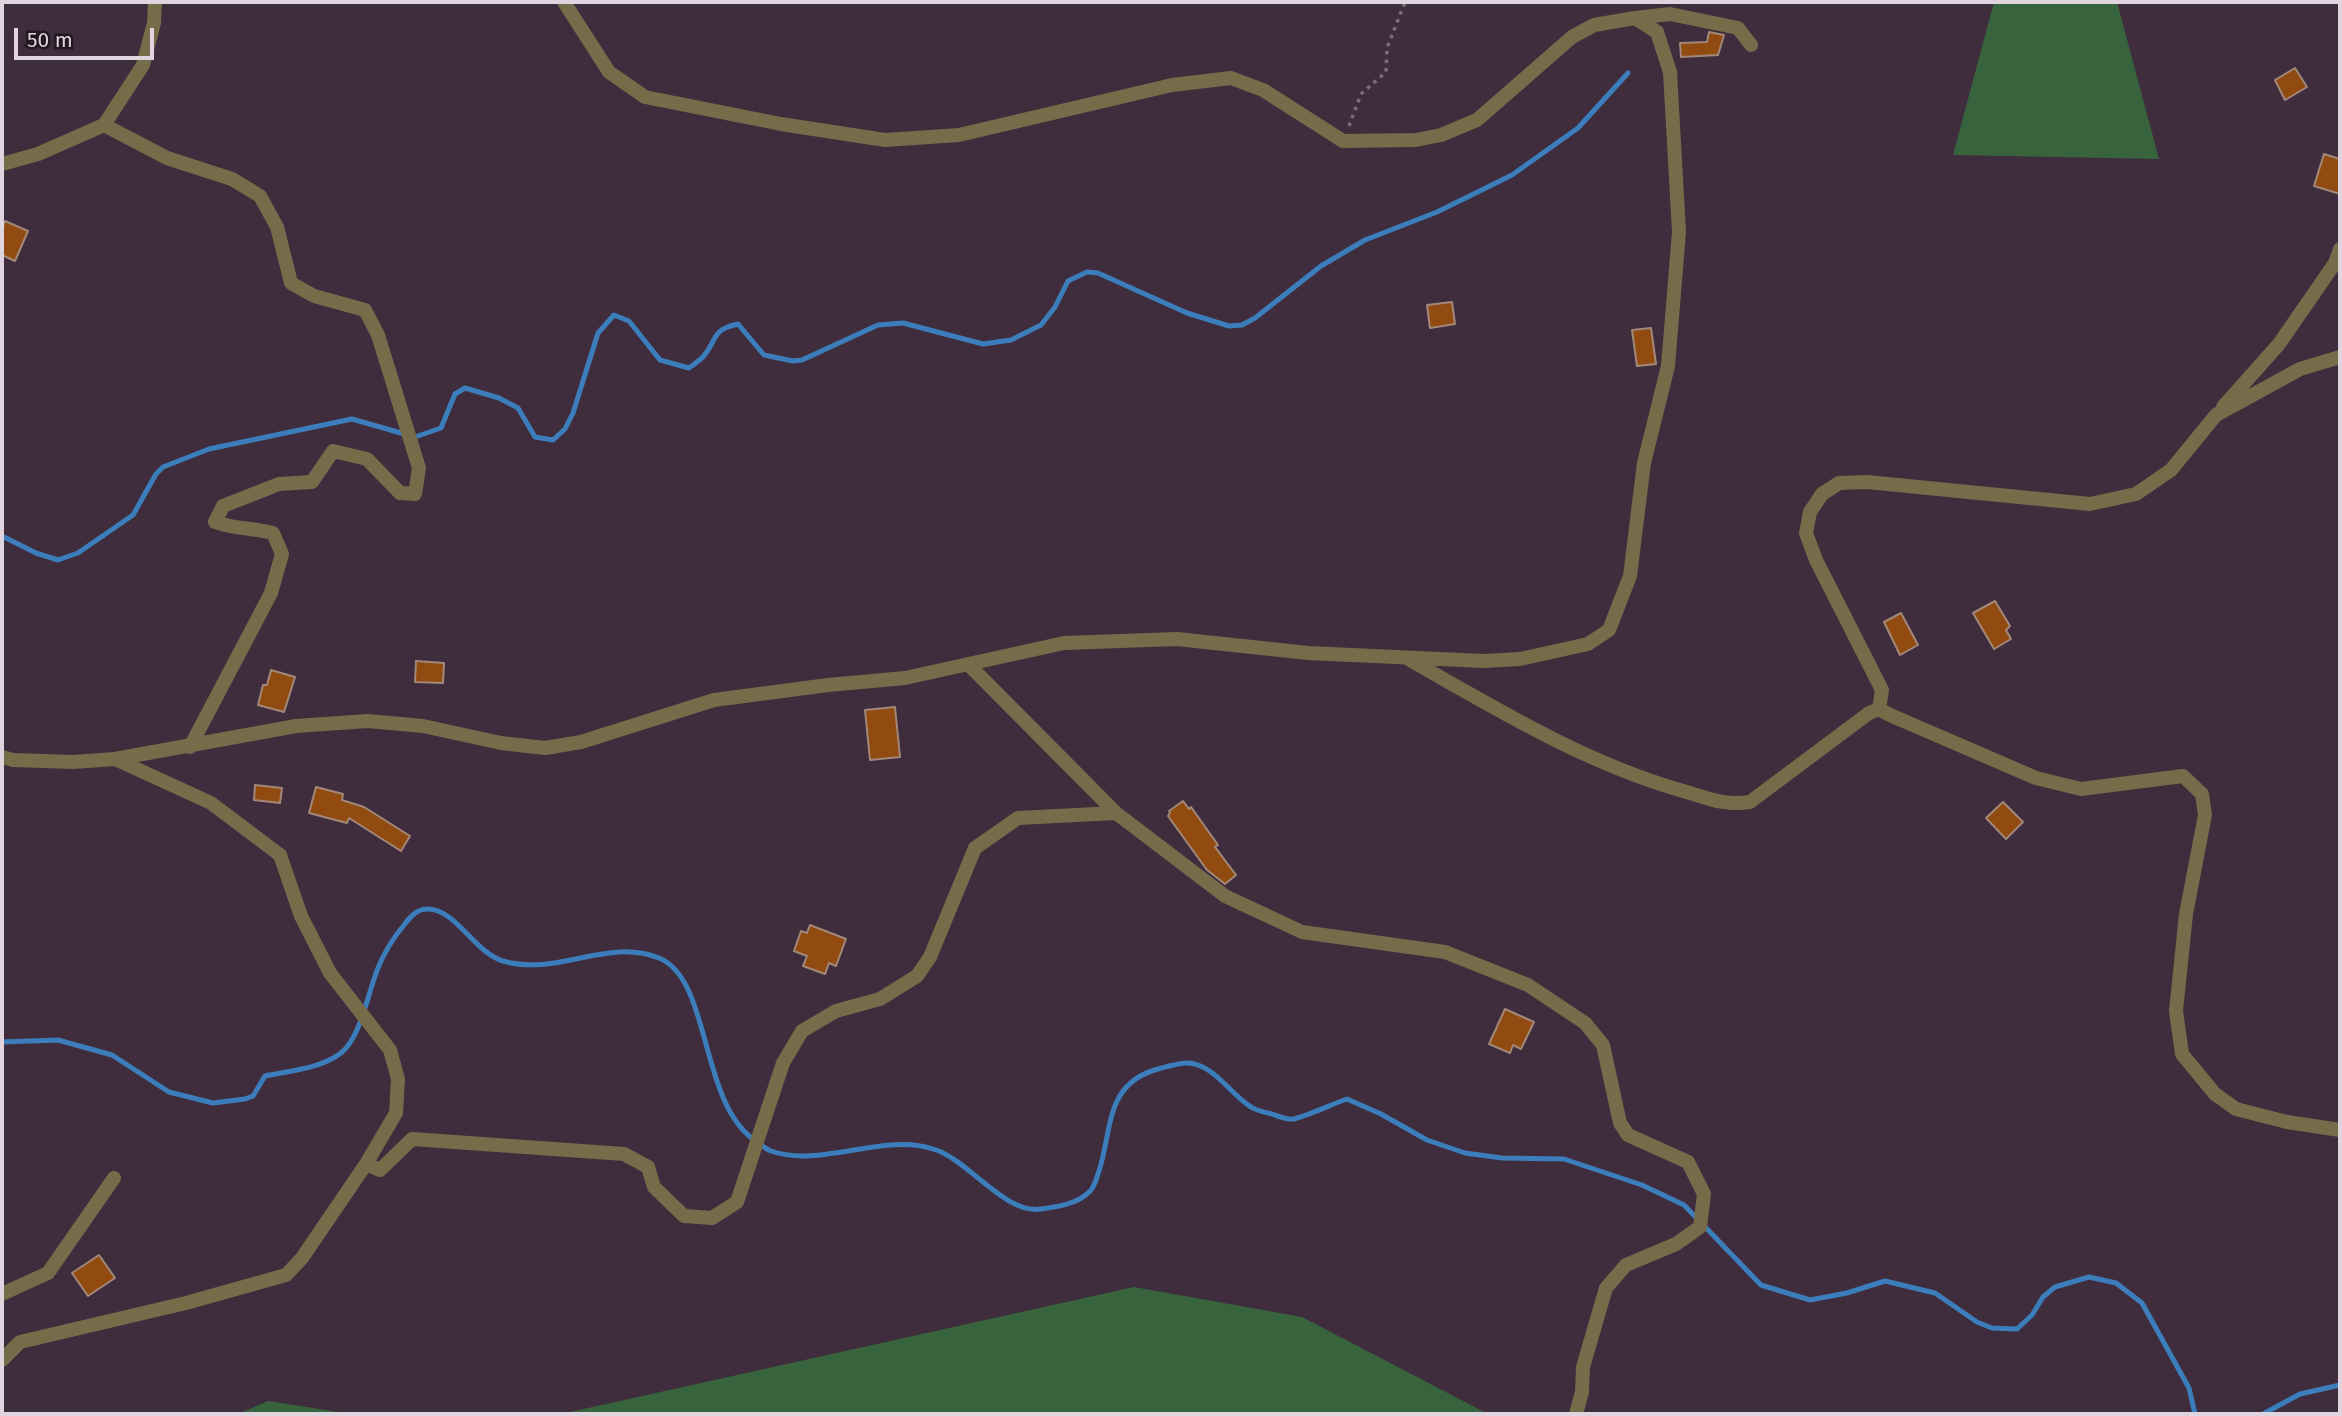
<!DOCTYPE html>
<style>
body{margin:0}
#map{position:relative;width:2342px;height:1416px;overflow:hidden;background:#3f2d3e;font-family:"Fira Sans",sans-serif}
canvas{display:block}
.frame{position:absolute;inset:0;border:4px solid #e0d4de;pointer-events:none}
.scale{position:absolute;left:14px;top:28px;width:140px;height:32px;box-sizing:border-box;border:4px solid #e0d4de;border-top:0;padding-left:9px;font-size:21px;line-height:24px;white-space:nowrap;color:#e0d4de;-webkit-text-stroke:5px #211820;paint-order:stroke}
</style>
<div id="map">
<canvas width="2342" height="1416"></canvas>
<div class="frame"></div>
<div class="scale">50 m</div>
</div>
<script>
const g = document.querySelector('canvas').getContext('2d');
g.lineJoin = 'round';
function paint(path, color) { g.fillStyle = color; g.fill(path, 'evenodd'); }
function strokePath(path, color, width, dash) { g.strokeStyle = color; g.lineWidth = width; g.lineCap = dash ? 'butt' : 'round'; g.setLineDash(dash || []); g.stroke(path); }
paint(new Path2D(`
 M 1994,2 L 2117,2 L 2159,159 L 1953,155 Z
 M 1134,1287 L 1302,1317 L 1488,1414 L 561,1414 Z
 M 268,1401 L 352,1414 L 238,1414 Z`), '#38643d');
strokePath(new Path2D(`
 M 2,536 L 36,553 L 58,560 L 78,553 L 133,515 L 156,474 L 163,467 L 209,449 L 352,419 L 415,437 L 441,428 L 455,394 L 465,388 L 499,398 L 518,408 L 535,437 L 553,440 L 565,429 L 573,413 L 598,333 L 614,315 L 629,321 L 660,360 L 689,368 C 693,365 699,361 703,357 C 718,340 710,330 738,324 L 764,355 L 793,361 L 802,360 L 878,325 L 903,323 L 983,344 L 1011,340 L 1041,325 L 1055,307 L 1068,281 L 1087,272 L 1098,273 L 1187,313 L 1229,326 L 1242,325 L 1255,318 L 1321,266 L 1365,240 L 1437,212 L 1512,175 L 1578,128 L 1628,73
 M 2,1042 L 58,1040 L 112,1055 L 169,1092 L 213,1103 L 245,1099 L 253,1096 L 265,1076 C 289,1071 320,1069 341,1053 C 361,1037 368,992 378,968 C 384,953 394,937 404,925 C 410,917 417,909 427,909 C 455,908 475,953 503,961 C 558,977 607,937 659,958 C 711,979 699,1099 753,1139 C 759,1143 765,1149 771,1151 C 821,1169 885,1131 936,1150 C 969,1161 1006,1215 1041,1209 C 1056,1207 1077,1204 1088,1193 C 1094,1189 1096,1180 1098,1174 C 1113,1132 1103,1084 1158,1069 C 1166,1067 1178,1063 1187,1063 C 1213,1063 1231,1095 1251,1107 C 1257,1111 1265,1112 1272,1114 C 1278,1116 1287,1120 1293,1119 C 1302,1118 1335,1103 1347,1099 L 1381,1114 L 1427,1140 L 1465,1153 L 1502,1158 L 1564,1159 L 1642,1185 L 1684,1205 L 1761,1285 L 1810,1300 L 1847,1293 L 1885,1281 L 1935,1293 L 1977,1322 L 1992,1328 L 2017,1329 L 2032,1315 L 2043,1297 L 2055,1287 L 2089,1277 L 2116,1283 L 2142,1303 L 2189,1388 L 2195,1414
 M 2263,1414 L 2300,1394 L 2340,1385`), '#3c7ebb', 5);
const building = new Path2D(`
 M 1709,32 L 1724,35 L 1718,55 L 1681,57 L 1680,43 L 1707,42 Z
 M 2295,68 L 2307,87 L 2285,100 L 2275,80 Z
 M 2324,154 L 2340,159 L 2340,194 L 2314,186 Z
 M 5,221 L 28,231 L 15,261 L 2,255 L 2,229 Z
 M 1452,302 L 1455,324 L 1430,328 L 1427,305 Z
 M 1651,328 L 1656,364 L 1637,366 L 1632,330 Z
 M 1995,601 L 2010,626 L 2006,630 L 2011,639 L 1994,649 L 1973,613 Z
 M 1901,613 L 1918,645 L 1900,655 L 1884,622 Z
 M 416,661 L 444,663 L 443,683 L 415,682 Z
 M 271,670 L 295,677 L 284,712 L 258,705 L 263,685 L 267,685 Z
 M 895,707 L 900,757 L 870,760 L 865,710 Z
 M 255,785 L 282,788 L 280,803 L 254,800 Z
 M 316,787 L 343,794 L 342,800 L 364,807 L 410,836 L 401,851 L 349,818 L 347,823 L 309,813 Z
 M 1183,801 L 1189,809 L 1191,807 L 1218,845 L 1215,847 L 1236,875 L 1225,884 L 1207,870 L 1168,816 L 1170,813 L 1169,811 Z
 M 2003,802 L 2023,822 L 2006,839 L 1986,818 Z
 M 810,925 L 846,939 L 836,966 L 829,963 L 825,974 L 803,966 L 807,956 L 794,951 L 801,931 L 807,933 Z
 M 1505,1009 L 1534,1022 L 1521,1049 L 1513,1045 L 1510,1053 L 1489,1044 Z
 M 99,1255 L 115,1278 L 88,1296 L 72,1273 Z`);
paint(building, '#914a0f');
strokePath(building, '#a28879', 2);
strokePath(new Path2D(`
 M 1349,126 L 1361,94 L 1386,72 L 1387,48 L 1405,2`), '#7c6d7b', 3.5, [3.5, 5]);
strokePath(new Path2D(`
 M 1635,18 L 1670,14 L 1738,28 L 1751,45
 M 104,125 L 167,158 L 232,179 L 260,196 L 277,227 L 291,283 L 314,296 L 365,310 L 378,335 L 419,468 L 415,494 L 400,493 L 367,459 L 333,451 L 312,482 L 279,484 L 223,506 L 215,522 C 234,529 253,528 273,533 L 282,554 L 271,593 L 190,747
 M 2,164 L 38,154 L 104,125 L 143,65 L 154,23 L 155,2
 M 2223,407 L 2279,344 L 2335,263 L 2340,249
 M 1410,660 C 1498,710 1585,763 1683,791 C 1708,798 1724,806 1750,802 L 1869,713 L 1879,709
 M 968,664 L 1116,813 L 1225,896 L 1302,932 L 1445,952 L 1528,985 L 1585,1023 L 1603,1045 L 1620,1123 L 1628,1135 L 1688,1162 L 1704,1194 L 1700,1227 L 1676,1244 L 1626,1265 L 1606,1288 L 1583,1367 L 1582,1392 L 1576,1414
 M 1879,709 L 1882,690 L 1816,560 L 1806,533 L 1810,512 L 1822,494 L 1839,483 L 1867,482 L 2090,504 L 2136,494 L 2171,470 L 2216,415 L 2300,369 L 2340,357
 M 1879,709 L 1890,715 L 2036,778 L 2081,789 L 2183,776 L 2202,794 L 2205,815 L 2186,914 L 2176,1011 L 2182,1054 L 2215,1094 L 2236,1109 L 2287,1122 L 2340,1130
 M 2,757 L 13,760 L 73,762 L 115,759 L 296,726 L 368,721 L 423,726 L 501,743 L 545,748 L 581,742 L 714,700 L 828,685 L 905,678 L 1064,643 L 1177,639 L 1308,653 L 1483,661 L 1520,659 L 1588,644 L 1609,630 L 1630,576 L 1644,463 L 1668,366 L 1679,232 L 1670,72 L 1657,32 L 1635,18 L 1594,25 L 1572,37 L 1477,120 L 1441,135 L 1416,140 L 1343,141 L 1263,90 L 1231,78 L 1172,85 L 959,135 L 885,140 L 781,124 L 645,97 L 609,72 L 564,2
 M 366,1164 L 380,1170 L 412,1139 L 624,1154 L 648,1167 L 654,1187 L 684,1216 L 712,1218 L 737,1202 L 783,1063 L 802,1031 L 836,1011 L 880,999 L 917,976 L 930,957 L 975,848 L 1018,818 L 1116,813
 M 2,1294 L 48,1273 L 114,1178
 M 2,1360 L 20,1342 L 186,1303 L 286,1275 L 302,1258 L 366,1164 L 396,1113 L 398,1079 L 390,1050 L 330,973 L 301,916 L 280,855 L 211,803 L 115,759`), '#766c49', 14);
</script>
